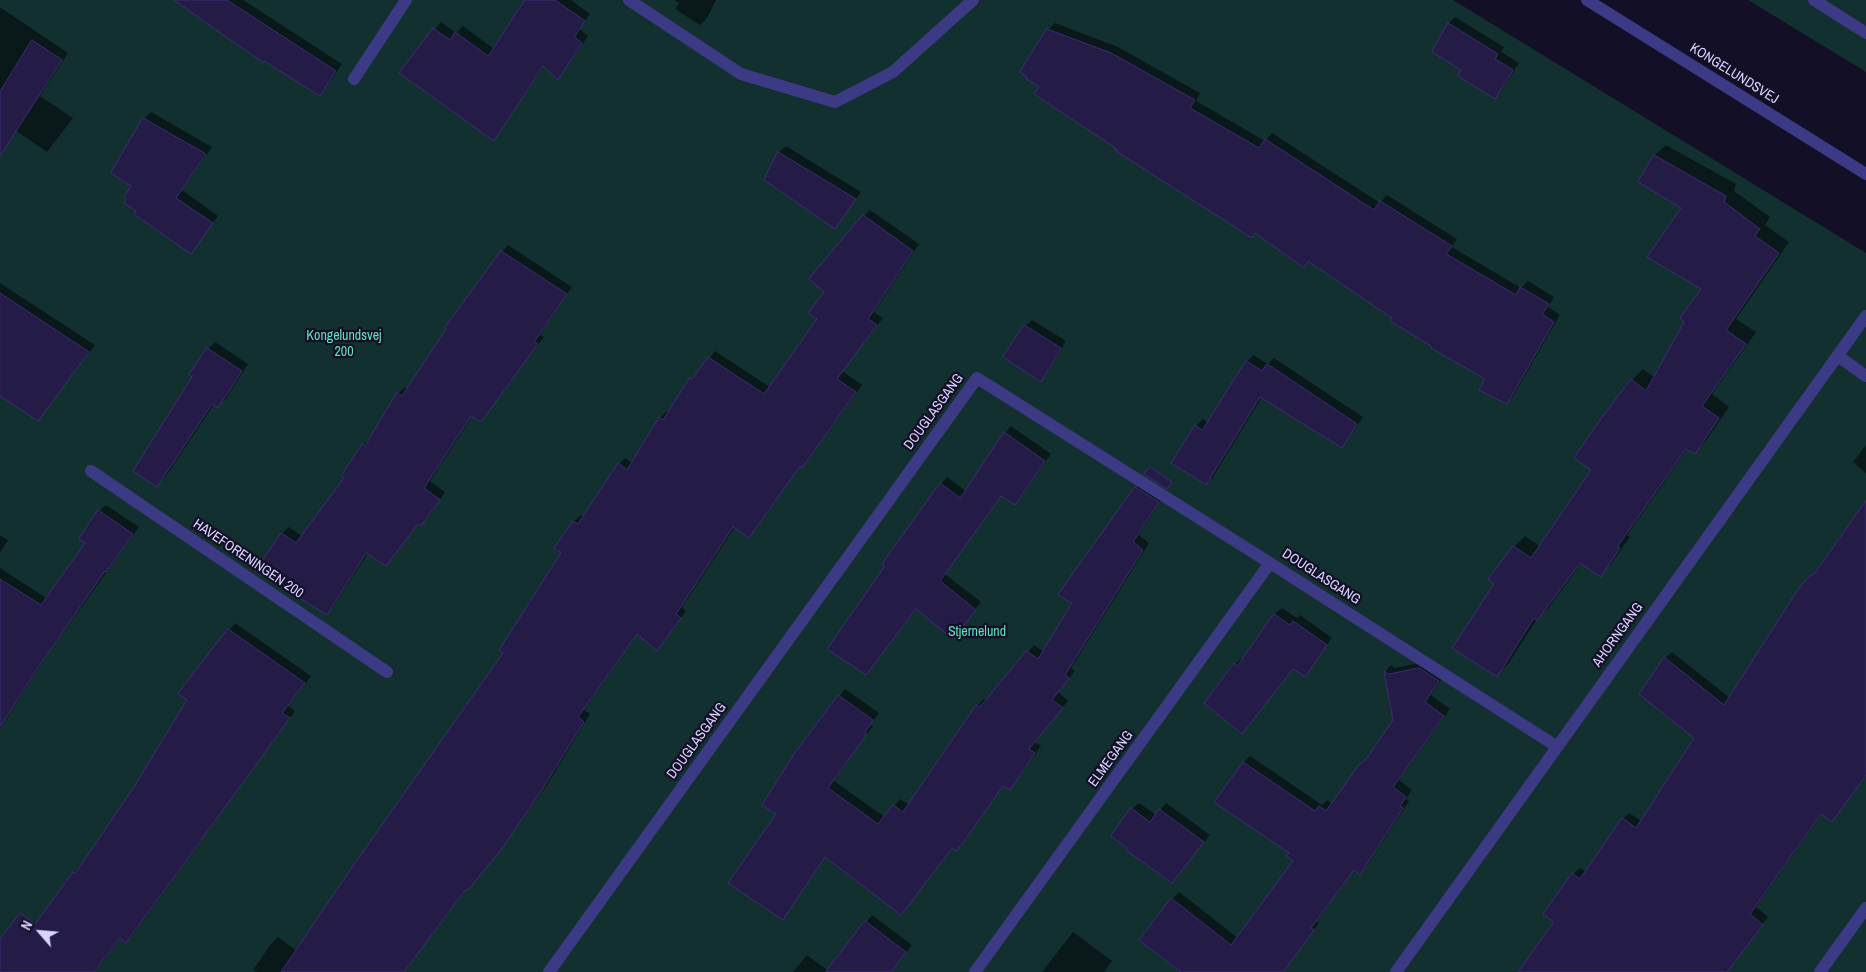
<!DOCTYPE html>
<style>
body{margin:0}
#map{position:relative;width:1866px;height:972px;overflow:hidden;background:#130f26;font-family:"Archivo Narrow",sans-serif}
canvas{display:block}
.north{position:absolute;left:15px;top:907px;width:50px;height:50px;-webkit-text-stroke:4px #130f26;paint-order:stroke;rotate:297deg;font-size:14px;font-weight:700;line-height:20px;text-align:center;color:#d9d4ff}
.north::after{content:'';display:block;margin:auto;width:18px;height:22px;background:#d9d4ff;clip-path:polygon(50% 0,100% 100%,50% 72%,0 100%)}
</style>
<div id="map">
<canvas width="1866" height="972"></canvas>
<div class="north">N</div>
</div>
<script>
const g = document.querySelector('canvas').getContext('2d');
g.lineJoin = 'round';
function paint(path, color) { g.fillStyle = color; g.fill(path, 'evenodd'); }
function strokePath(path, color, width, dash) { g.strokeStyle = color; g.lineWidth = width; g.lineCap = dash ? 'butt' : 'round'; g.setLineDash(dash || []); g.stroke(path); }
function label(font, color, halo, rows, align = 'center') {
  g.font = font + ' "Archivo Narrow",sans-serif'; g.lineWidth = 4.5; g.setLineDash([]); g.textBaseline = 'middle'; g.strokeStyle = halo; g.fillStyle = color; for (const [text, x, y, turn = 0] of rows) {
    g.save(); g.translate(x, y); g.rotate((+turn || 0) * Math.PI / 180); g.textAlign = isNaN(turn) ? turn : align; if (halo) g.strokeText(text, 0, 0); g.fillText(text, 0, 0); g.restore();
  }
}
paint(new Path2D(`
 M 0,0 L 1453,0 L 1866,253 L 1866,972 L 0,972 Z
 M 1748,0 L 1866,0 L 1866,72 Z`), '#12302f');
paint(new Path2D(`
 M 176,0 L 243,0 L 342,64 L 326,88 L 320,94 Z
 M 527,0 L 571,0 L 590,14 L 579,29 L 588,36 L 564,71 L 558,78 L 544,66 L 500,132 L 494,139 L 400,73 L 441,22 L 456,33 L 463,26 L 494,49 Z
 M 674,0 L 716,0 L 707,18 L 700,25 L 675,9 L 679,3 Z
 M 0,7 L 68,53 L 40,96 L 73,118 L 47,152 L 0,120 Z
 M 1455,17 L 1504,47 L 1501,52 L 1519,63 L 1501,91 L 1495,97 L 1463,69 L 1434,52 L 1449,23 Z
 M 1055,23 L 1118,47 L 1200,93 L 1196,101 L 1265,141 L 1272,133 L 1380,203 L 1387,195 L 1457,239 L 1452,247 L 1521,288 L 1528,281 L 1554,297 L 1548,307 L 1560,315 L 1513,396 L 1506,403 L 1486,379 L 1433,346 L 1310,261 L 1304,266 L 1256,232 L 1252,236 L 1119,149 L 1040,86 L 1048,30 Z
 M 151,112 L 212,147 L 182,190 L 218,216 L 191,252 L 138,210 L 128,198 L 132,186 L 113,172 L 144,119 Z
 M 1666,145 L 1736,184 L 1734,191 L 1770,217 L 1765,225 L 1789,242 L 1736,319 L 1756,332 L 1712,394 L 1729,407 L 1705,442 L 1695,453 L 1688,448 L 1627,535 L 1630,537 L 1611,564 L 1601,575 L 1582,562 L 1548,609 L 1537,619 L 1508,664 L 1497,675 L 1496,583 L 1490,579 L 1514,547 L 1525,536 L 1541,547 L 1593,470 L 1632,380 L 1643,369 L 1655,378 L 1703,289 L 1683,208 L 1640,182 L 1655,155 Z
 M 786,146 L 861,192 L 835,227 L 765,179 L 779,152 Z
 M 870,210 L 919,244 L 874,312 L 883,318 L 842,371 L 862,385 L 809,459 L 802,466 L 801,465 L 755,530 L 748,536 L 735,527 L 682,607 L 686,611 L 664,642 L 657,649 L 638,633 L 584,710 L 590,714 L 547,785 L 506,842 L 474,882 L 467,888 L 404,972 L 257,972 L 253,970 L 271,944 L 278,937 L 297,951 L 505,653 L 563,553 L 555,548 L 574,521 L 581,515 L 584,517 L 619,464 L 625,458 L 633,463 L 660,418 L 667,411 L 669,413 L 691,378 L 699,372 L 715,351 L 770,387 L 818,319 L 826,292 L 864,216 Z
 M 508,245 L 572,287 L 540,335 L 544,337 L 487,413 L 481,420 L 473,415 L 430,481 L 445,492 L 428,518 L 421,525 L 419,523 L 386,565 L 368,553 L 333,607 L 327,614 L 257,571 L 282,533 L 289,527 L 302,536 L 346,478 L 342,476 L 363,445 L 370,438 L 398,393 L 405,387 L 408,389 L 502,252 Z
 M 0,283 L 95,345 L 38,420 L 0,376 Z
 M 1032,320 L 1066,341 L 1047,373 L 1041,380 L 1025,326 Z
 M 215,342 L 248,364 L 225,400 L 218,406 L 214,404 L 164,479 L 157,485 L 194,377 L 208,349 Z
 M 1253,355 L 1268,364 L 1274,358 L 1363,417 L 1348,439 L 1342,446 L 1262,397 L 1213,477 L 1206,484 L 1196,426 L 1203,419 L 1208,423 L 1247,362 Z
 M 1011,426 L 1051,454 L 1021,497 L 1015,504 L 1002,495 L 945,574 L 981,602 L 960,630 L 917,609 L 866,674 L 886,565 L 941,484 L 947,477 L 966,491 L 1005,433 Z
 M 1866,445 L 1866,473 L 1853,462 Z
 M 1143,481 L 1164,495 L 1139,535 L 1149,543 L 1071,668 L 1075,671 L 1058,692 L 1068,701 L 1035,742 L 1041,746 L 1016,782 L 1010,788 L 1004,785 L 963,843 L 957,849 L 953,847 L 901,913 L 826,856 L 789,911 L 782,918 L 778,814 L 795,755 L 839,696 L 845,689 L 879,713 L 870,725 L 873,726 L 834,781 L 885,817 L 900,799 L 909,805 L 977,706 L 984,699 L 987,701 L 1034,645 L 1044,652 L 1074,603 L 1136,488 Z
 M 106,505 L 139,527 L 47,655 L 0,729 L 0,568 L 48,599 L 86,543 L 99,511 Z
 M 1866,505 L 1866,776 L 1832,820 L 1822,814 L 1756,907 L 1768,917 L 1726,972 L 1522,972 L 1556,921 L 1573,874 L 1580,868 L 1586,872 L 1623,819 L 1629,813 L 1642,821 L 1695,738 L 1665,658 L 1672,652 L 1730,698 L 1798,592 L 1819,568 Z
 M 0,535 L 8,540 L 0,553 Z
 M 1282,608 L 1297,618 L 1300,615 L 1332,638 L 1304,675 L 1294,668 L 1248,726 L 1206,703 L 1235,664 L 1242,658 L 1244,659 L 1275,614 Z
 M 235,623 L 311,676 L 288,706 L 295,711 L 133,935 L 126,942 L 121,938 L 95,972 L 67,972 L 74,873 L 80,866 L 81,867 L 135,787 L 229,630 Z
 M 1426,662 L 1445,674 L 1431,695 L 1450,709 L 1399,780 L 1412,790 L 1406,799 L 1409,801 L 1367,866 L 1360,873 L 1355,869 L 1317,921 L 1319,923 L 1283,972 L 1183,972 L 1172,899 L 1179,892 L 1238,938 L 1295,861 L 1290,853 L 1216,802 L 1244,762 L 1250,756 L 1322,805 L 1327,800 L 1332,804 L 1369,757 L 1395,721 L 1385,672 L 1391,665 L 1395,668 Z
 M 1139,803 L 1156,815 L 1166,803 L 1210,835 L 1172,882 L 1129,848 L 1132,809 Z
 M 872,915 L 912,945 L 891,972 L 848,972 L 835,962 Z
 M 1073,932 L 1112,961 L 1104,972 L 1042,972 Z
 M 807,955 L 830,972 L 793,972 Z`), '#0007');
const building = new Path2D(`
 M 174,0 L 227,0 L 336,71 L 320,96 L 264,61 L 263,62 Z
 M 525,0 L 555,0 L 585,21 L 574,37 L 582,43 L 558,80 L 543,66 L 494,141 L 399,73 L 433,28 L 450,40 L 455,32 L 488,56 Z
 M 1448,23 L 1498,54 L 1495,59 L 1513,70 L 1495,99 L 1458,76 L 1461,70 L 1432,52 Z
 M 1047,29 L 1111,53 L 1195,100 L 1190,108 L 1259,148 L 1265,139 L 1374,210 L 1380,201 L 1452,246 L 1446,254 L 1516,295 L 1520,287 L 1549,304 L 1542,314 L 1554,322 L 1507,404 L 1479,390 L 1485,379 L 1431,348 L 1431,346 L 1390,321 L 1392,318 L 1308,261 L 1304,268 L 1255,233 L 1252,238 L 1116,151 L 1117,149 L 1034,94 L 1039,86 L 1026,79 L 1027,77 L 1020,72 Z
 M 32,40 L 62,60 L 0,156 L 0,92 Z
 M 143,118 L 206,154 L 176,198 L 213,223 L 191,254 L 134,214 L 136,211 L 124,203 L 126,199 L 124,197 L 131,186 L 111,173 Z
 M 778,152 L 856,199 L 835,229 L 764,180 Z
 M 1654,155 L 1726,196 L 1724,202 L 1760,229 L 1755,236 L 1779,253 L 1726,330 L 1746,344 L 1702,406 L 1719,418 L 1695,454 L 1686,449 L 1617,547 L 1620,548 L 1601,577 L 1580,563 L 1537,621 L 1534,618 L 1497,677 L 1452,648 L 1494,584 L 1488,579 L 1513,546 L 1531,558 L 1591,470 L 1574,458 L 1600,420 L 1631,379 L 1646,391 L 1684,322 L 1680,318 L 1701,289 L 1647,257 L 1681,208 L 1638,182 Z
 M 863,215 L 913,251 L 868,319 L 877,325 L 837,379 L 856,392 L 802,468 L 800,466 L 749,538 L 733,527 L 676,614 L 681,618 L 657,651 L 637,634 L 578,717 L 584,722 L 540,793 L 500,851 L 468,890 L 466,889 L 404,972 L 281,972 L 353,866 L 503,653 L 499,650 L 561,553 L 554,548 L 573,521 L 578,524 L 618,463 L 627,470 L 659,417 L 663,420 L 690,377 L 692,379 L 708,357 L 764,394 L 817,319 L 808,313 L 824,292 L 809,279 Z
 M 501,251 L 567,294 L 534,342 L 538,344 L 481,422 L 471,416 L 424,488 L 440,500 L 421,526 L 418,524 L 386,566 L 366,553 L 327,615 L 255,571 L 281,533 L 296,543 L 344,478 L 341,476 L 362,444 L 365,446 L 397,392 L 402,396 L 446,329 L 445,328 Z
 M 0,293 L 89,352 L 38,421 L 0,396 Z
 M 1024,325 L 1061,348 L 1041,382 L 1003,357 Z
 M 207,348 L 242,371 L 218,408 L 212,404 L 157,487 L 133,471 L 192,377 L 189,375 Z
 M 1246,361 L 1262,371 L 1267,364 L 1357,424 L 1342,448 L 1260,397 L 1206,485 L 1171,463 L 1195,425 L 1202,430 Z
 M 1004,432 L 1045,461 L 1015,505 L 1001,496 L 940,581 L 976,610 L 953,639 L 916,609 L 866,675 L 827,649 L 885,566 L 882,564 L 940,483 L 960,498 Z
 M 1150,467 L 1172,482 L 1167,489 L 1144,474 Z
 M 1135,487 L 1159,502 L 1133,542 L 1143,550 L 1065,675 L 1069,678 L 1052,700 L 1063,708 L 1029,749 L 1035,753 L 1010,790 L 1003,786 L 957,851 L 952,848 L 901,915 L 825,857 L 783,920 L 728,883 L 776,814 L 762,805 L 794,754 L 838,695 L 873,720 L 865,732 L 867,734 L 828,788 L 878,824 L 893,805 L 903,812 L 976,705 L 980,707 L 1026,651 L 1038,659 L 1072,603 L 1058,595 Z
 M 1866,501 L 1866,775 L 1832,822 L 1821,814 L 1750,914 L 1763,925 L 1727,972 L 1518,972 L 1554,922 L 1543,914 L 1572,873 L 1580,879 L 1622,818 L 1636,828 L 1694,738 L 1639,694 L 1664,657 L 1724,705 L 1797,591 L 1811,574 L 1813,575 Z
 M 98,510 L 133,534 L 106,572 L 105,571 L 41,663 L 0,727 L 0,579 L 41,605 L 85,543 L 79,539 Z
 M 1274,614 L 1290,625 L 1293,621 L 1327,645 L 1305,677 L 1293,669 L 1242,734 L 1204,703 L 1234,663 L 1237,666 Z
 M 228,629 L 305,683 L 282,713 L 290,718 L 126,943 L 120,938 L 94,972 L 0,972 L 0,939 L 20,913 L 35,924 L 73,872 L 75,874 L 134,787 L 187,700 L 178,694 Z
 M 1419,668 L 1439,681 L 1425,702 L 1444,716 L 1393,787 L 1406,797 L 1400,806 L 1403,808 L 1360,875 L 1354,870 L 1311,928 L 1314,930 L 1283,972 L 1181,972 L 1139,940 L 1171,898 L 1231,945 L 1293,861 L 1286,856 L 1289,853 L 1214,802 L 1243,762 L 1315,811 L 1319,806 L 1326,811 L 1358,766 L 1367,758 L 1393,720 L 1384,671 L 1388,674 Z
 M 1131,808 L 1150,822 L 1159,809 L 1204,842 L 1172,883 L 1126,850 L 1127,848 L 1111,836 Z
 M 865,921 L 906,952 L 891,972 L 826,972 Z`);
paint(building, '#241b47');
strokePath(building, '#3b2d73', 1);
strokePath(new Path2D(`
 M 629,0 L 741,74 L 835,102 L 893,72 L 973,0
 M 1814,0 L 1866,33
 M 354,79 L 406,0
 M 1838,356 L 1866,376
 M 91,471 L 387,672
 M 549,972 L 977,378 L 1270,563 L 1556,746
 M 975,972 L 1270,563
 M 1396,972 L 1866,316
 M 1820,972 L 1866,908`), '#3d3a85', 12);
strokePath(new Path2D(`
 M 1587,0 L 1866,174`), '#3d3a85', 12);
label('14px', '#d9d4ff', '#130f26', [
 ["KONGELUNDSVEJ",1734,74,32],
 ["DOUGLASGANG",934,412,-54],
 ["HAVEFORENINGEN 200",248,559,34],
 ["DOUGLASGANG",1321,577,33],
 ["AHORNGANG",1618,635,-54],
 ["DOUGLASGANG",697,741,-54],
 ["ELMEGANG",1111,759,-54]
]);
label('14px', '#5fe0c0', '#130f26', [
 ["Kongelundsvej",344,336],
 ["200",344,352],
 ["Stjernelund",977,632]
]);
</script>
